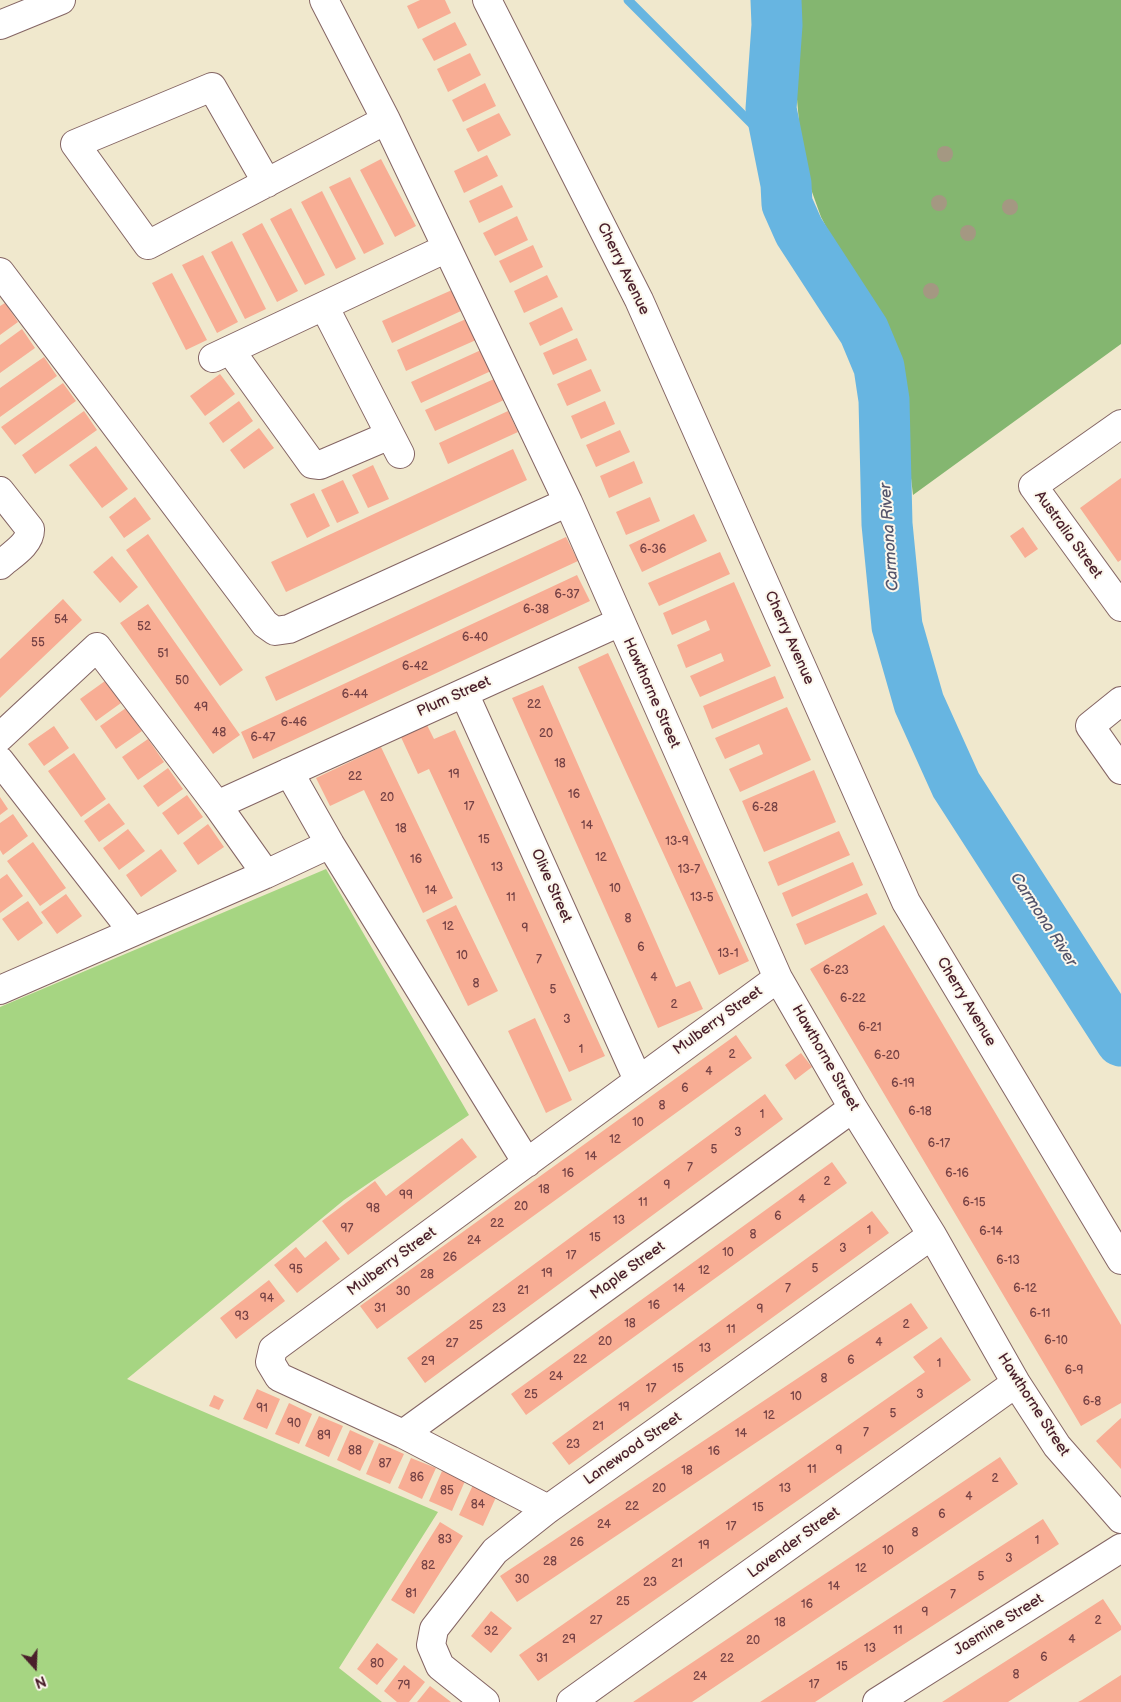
<!DOCTYPE html>
<style>
body{margin:0}
#map{position:relative;width:1121px;height:1702px;overflow:hidden;background:#f0e8cd;font-family:"Balsamiq Sans",sans-serif}
canvas{display:block}
.north{position:absolute;left:10px;top:1642px;width:50px;height:50px;-webkit-text-stroke:4px #fbf7ec;paint-order:stroke;rotate:160deg;font-size:14px;font-weight:700;line-height:20px;text-align:center;color:#4a1f2b}
.north::after{content:'';display:block;margin:auto;width:18px;height:22px;background:#4a1f2b;clip-path:polygon(50% 0,100% 100%,50% 72%,0 100%)}
</style>
<div id="map">
<canvas width="1121" height="1702"></canvas>
<div class="north">N</div>
</div>
<script>
const g = document.querySelector('canvas').getContext('2d');
g.lineJoin = 'round';
function paint(path, color) { g.fillStyle = color; g.fill(path, 'evenodd'); }
function strokePath(path, color, width, dash) { g.strokeStyle = color; g.lineWidth = width; g.lineCap = dash ? 'butt' : 'round'; g.setLineDash(dash || []); g.stroke(path); }
function label(font, color, halo, rows, align = 'center') {
  g.font = font + ' "Balsamiq Sans",sans-serif'; g.lineWidth = 4; g.setLineDash([]); g.textBaseline = 'middle'; g.strokeStyle = halo; g.fillStyle = color; for (const [text, x, y, turn = 0] of rows) {
    g.save(); g.translate(x, y); g.rotate((+turn || 0) * Math.PI / 180); g.textAlign = isNaN(turn) ? turn : align; if (halo) g.strokeText(text, 0, 0); g.fillText(text, 0, 0); g.restore();
  }
}
paint(new Path2D(`
 M 326,869 L 469,1115 L 344,1200 L 127,1379 L 438,1512 L 339,1668 L 382,1702 L 0,1702 L 0,1007 Z`), '#a6d582');
paint(new Path2D(`
 M 801,0 L 1121,0 L 1121,344 L 913,495 L 902,402 L 896,364 L 879,322 L 855,282 L 821,217 L 807,178 L 801,144 L 795,77 L 801,27 Z`), '#84b670');
strokePath(new Path2D(`
 M 628,0 L 778,150`), '#67b5e1', 9);
strokePath(new Path2D(`
 M 776,0 L 777,25 L 771,109 L 786,184 L 787,204 L 799,231 L 864,331 L 879,367 L 884,400 L 887,524 L 897,626 L 919,703 L 956,785 L 1121,1041`), '#67b5e1', 51);
paint(new Path2D(`
 M 420,0 L 445,0 L 451,13 L 418,29 L 407,6 Z
 M 455,22 L 467,45 L 434,61 L 422,39 Z
 M 470,53 L 481,75 L 448,92 L 437,69 Z
 M 485,83 L 496,106 L 463,122 L 452,100 Z
 M 499,113 L 511,135 L 478,152 L 466,129 Z
 M 487,155 L 498,176 L 464,193 L 454,171 Z
 M 381,159 L 416,226 L 395,237 L 360,170 Z
 M 350,177 L 384,244 L 364,254 L 329,187 Z
 M 502,185 L 513,207 L 479,223 L 469,201 Z
 M 322,191 L 356,259 L 336,269 L 301,202 Z
 M 291,208 L 325,275 L 305,285 L 270,219 Z
 M 517,216 L 528,240 L 495,256 L 483,233 Z
 M 262,223 L 298,291 L 277,302 L 242,234 Z
 M 232,241 L 266,309 L 245,319 L 211,252 Z
 M 533,245 L 543,267 L 510,283 L 499,261 Z
 M 203,255 L 238,322 L 217,333 L 182,265 Z
 M 172,273 L 207,340 L 186,350 L 152,283 Z
 M 547,275 L 558,297 L 524,313 L 514,291 Z
 M 452,290 L 461,311 L 392,343 L 382,321 Z
 M 5,303 L 18,322 L 0,335 L 0,306 Z
 M 562,307 L 573,330 L 540,346 L 529,323 Z
 M 466,319 L 476,340 L 406,371 L 397,350 Z
 M 22,329 L 35,348 L 0,373 L 0,345 Z
 M 577,338 L 587,360 L 553,375 L 543,353 Z
 M 481,350 L 491,371 L 421,403 L 411,382 Z
 M 44,357 L 57,376 L 0,417 L 0,388 Z
 M 591,369 L 601,391 L 567,406 L 557,384 Z
 M 220,374 L 235,394 L 205,416 L 190,396 Z
 M 494,379 L 504,400 L 435,431 L 425,410 Z
 M 63,383 L 76,401 L 15,445 L 1,427 Z
 M 239,401 L 253,421 L 223,443 L 209,423 Z
 M 605,401 L 615,424 L 581,439 L 571,416 Z
 M 84,411 L 97,430 L 35,474 L 22,455 Z
 M 508,411 L 518,432 L 448,464 L 439,443 Z
 M 259,428 L 274,448 L 244,469 L 230,450 Z
 M 620,430 L 630,452 L 596,467 L 586,445 Z
 M 96,446 L 128,489 L 102,508 L 69,465 Z
 M 513,449 L 527,480 L 286,592 L 271,562 Z
 M 634,461 L 643,483 L 609,498 L 600,476 Z
 M 373,465 L 389,499 L 368,508 L 352,475 Z
 M 1121,478 L 1121,560 L 1118,562 L 1080,508 Z
 M 343,480 L 359,513 L 337,523 L 321,490 Z
 M 314,493 L 330,526 L 307,538 L 290,504 Z
 M 135,497 L 151,519 L 124,538 L 109,517 Z
 M 650,497 L 660,521 L 626,535 L 616,512 Z
 M 694,514 L 707,541 L 642,572 L 629,545 Z
 M 1023,527 L 1038,549 L 1025,558 L 1010,536 Z
 M 148,534 L 243,670 L 220,686 L 126,550 Z
 M 566,537 L 578,561 L 276,701 L 265,677 Z
 M 720,552 L 730,574 L 659,606 L 648,583 Z
 M 112,556 L 138,587 L 120,603 L 93,572 Z
 M 577,575 L 590,601 L 253,759 L 241,732 Z
 M 734,582 L 771,666 L 700,697 L 690,676 L 724,661 L 721,653 L 686,668 L 677,645 L 710,630 L 706,620 L 672,635 L 663,613 Z
 M 63,599 L 82,620 L 0,698 L 0,659 Z
 M 148,604 L 240,735 L 213,754 L 120,623 Z
 M 608,653 L 749,961 L 719,975 L 578,667 Z
 M 775,676 L 784,698 L 712,729 L 703,706 Z
 M 105,681 L 121,703 L 96,721 L 80,699 Z
 M 543,685 L 676,987 L 690,981 L 703,1009 L 658,1028 L 512,698 Z
 M 787,707 L 811,760 L 740,792 L 729,769 L 763,754 L 759,744 L 725,759 L 715,738 Z
 M 126,708 L 142,731 L 116,749 L 100,726 Z
 M 426,723 L 434,739 L 455,730 L 605,1056 L 569,1072 L 429,769 L 418,774 L 400,735 Z
 M 54,726 L 69,748 L 44,766 L 28,744 Z
 M 148,739 L 164,762 L 138,780 L 122,757 Z
 M 381,747 L 453,898 L 423,913 L 364,790 L 330,806 L 316,778 Z
 M 74,753 L 106,799 L 81,817 L 48,771 Z
 M 168,768 L 183,789 L 158,807 L 143,786 Z
 M 814,770 L 836,822 L 764,852 L 742,801 Z
 M 187,795 L 203,817 L 178,835 L 162,813 Z
 M 0,797 L 8,809 L 0,815 Z
 M 109,803 L 125,824 L 99,842 L 84,821 Z
 M 13,814 L 28,836 L 3,855 L 0,850 L 0,823 Z
 M 208,824 L 224,847 L 198,865 L 183,843 Z
 M 128,829 L 145,851 L 119,870 L 103,848 Z
 M 839,831 L 850,855 L 778,886 L 768,862 Z
 M 33,842 L 66,888 L 40,906 L 7,861 Z
 M 161,849 L 177,871 L 141,897 L 126,875 Z
 M 853,862 L 863,885 L 792,917 L 782,893 Z
 M 7,874 L 23,896 L 0,913 L 0,879 Z
 M 867,893 L 877,914 L 805,945 L 796,924 Z
 M 66,894 L 82,916 L 57,934 L 41,912 Z
 M 28,901 L 43,923 L 18,941 L 2,919 Z
 M 456,905 L 498,991 L 468,1006 L 426,920 Z
 M 884,925 L 1121,1325 L 1121,1403 L 1081,1426 L 810,969 Z
 M 535,1018 L 572,1100 L 546,1113 L 508,1031 Z
 M 736,1035 L 752,1058 L 377,1329 L 360,1306 Z
 M 801,1053 L 812,1067 L 795,1080 L 785,1065 Z
 M 765,1094 L 783,1119 L 425,1383 L 407,1358 Z
 M 462,1138 L 477,1157 L 348,1255 L 322,1221 L 375,1181 L 386,1196 Z
 M 832,1162 L 847,1183 L 526,1415 L 511,1394 Z
 M 872,1211 L 889,1233 L 569,1465 L 552,1443 Z
 M 326,1241 L 340,1259 L 297,1293 L 274,1265 L 296,1247 L 305,1258 Z
 M 269,1280 L 285,1301 L 236,1339 L 220,1318 Z
 M 911,1303 L 928,1328 L 517,1602 L 500,1576 Z
 M 941,1337 L 971,1380 L 538,1681 L 519,1655 L 925,1372 L 913,1357 Z
 M 257,1389 L 280,1399 L 267,1429 L 243,1419 Z
 M 214,1395 L 224,1400 L 219,1410 L 209,1406 Z
 M 289,1403 L 312,1414 L 299,1444 L 275,1434 Z
 M 319,1416 L 343,1426 L 329,1457 L 305,1446 Z
 M 1121,1418 L 1121,1469 L 1096,1441 Z
 M 350,1430 L 374,1441 L 360,1471 L 337,1460 Z
 M 379,1443 L 404,1454 L 390,1484 L 366,1474 Z
 M 1000,1457 L 1018,1484 L 991,1502 L 692,1702 L 633,1702 Z
 M 411,1458 L 436,1468 L 422,1499 L 398,1488 Z
 M 442,1471 L 465,1481 L 452,1511 L 429,1501 Z
 M 473,1485 L 497,1495 L 483,1526 L 459,1515 Z
 M 1043,1519 L 1059,1544 L 864,1670 L 815,1702 L 760,1702 Z
 M 440,1522 L 463,1536 L 414,1614 L 391,1600 Z
 M 1103,1599 L 1121,1626 L 1121,1630 L 1067,1664 L 1008,1702 L 942,1702 Z
 M 491,1611 L 512,1628 L 491,1653 L 471,1636 Z
 M 377,1643 L 398,1659 L 377,1685 L 357,1669 Z
 M 404,1665 L 425,1682 L 409,1702 L 397,1702 L 384,1691 Z
 M 1121,1675 L 1121,1702 L 1078,1702 L 1082,1700 Z
 M 430,1686 L 451,1702 L 417,1702 Z`), '#f8ad94');
const minor = new Path2D(`
 M 324,0 L 386,120 L 568,502 L 778,978 L 853,1108 L 932,1235 L 1016,1383 L 1057,1446 L 1121,1519
 M 487,0 L 639,300 L 906,902 L 1121,1260
 M 0,25 L 61,0
 M 267,183 L 212,87 L 75,144 L 148,245 L 386,120
 M 0,272 L 265,624 L 275,631 L 289,629 L 568,502
 M 324,306 L 400,454
 M 230,350 L 312,464 L 320,465 L 390,435
 M 213,358 L 447,248
 M 1121,424 L 1033,486 L 1121,607
 M 0,491 L 30,529 C 31,544 10,556 0,565
 M 464,693 L 638,1080
 M 1121,701 L 1090,726 L 1121,770
 M 0,737 L 97,647 L 217,805 L 266,874
 M 0,761 L 133,932
 M 289,772 L 330,844 L 527,1163
 M 217,805 L 620,622
 M 0,990 L 266,874 L 330,844
 M 403,1434 L 853,1108
 M 548,1509 L 403,1434 L 279,1377 L 270,1362 L 273,1349 L 778,978
 M 485,1702 L 440,1666 L 431,1645 L 434,1629 L 495,1551 L 548,1509 L 932,1235
 M 571,1702 L 1016,1383
 M 877,1702 L 1121,1548`);
strokePath(minor, '#846564', 30);
strokePath(minor, '#fff', 28);
g.fillStyle = '#a49882';
for (const [x, y] of [
 [945,154],
 [939,203],
 [1010,207],
 [968,233],
 [931,291]
]) { g.beginPath(); g.arc(x, y, 8, 0, 2 * Math.PI); g.fill(); }
label('12px', '#764245', null, [
 ["6-36",653,550],
 ["6-37",567,595],
 ["6-38",536,610],
 ["54",61,620],
 ["52",144,627],
 ["6-40",475,638],
 ["55",38,643],
 ["51",163,654],
 ["6-42",415,667],
 ["50",182,681],
 ["6-44",355,695],
 ["22",534,705],
 ["49",201,708],
 ["6-46",294,723],
 ["48",219,733],
 ["20",546,734],
 ["6-47",263,738],
 ["18",560,764],
 ["19",454,775],
 ["22",355,777],
 ["16",574,795],
 ["20",387,798],
 ["17",469,807],
 ["6-28",765,808],
 ["14",587,826],
 ["18",401,829],
 ["15",484,840],
 ["13-9",677,842],
 ["12",601,858],
 ["16",416,860],
 ["13",497,868],
 ["13-7",689,870],
 ["10",615,889],
 ["14",431,891],
 ["11",511,898],
 ["13-5",702,898],
 ["8",628,919],
 ["12",448,927],
 ["9",525,929],
 ["6",641,948],
 ["13-1",728,954],
 ["10",462,956],
 ["7",539,960],
 ["6-23",836,971],
 ["4",654,978],
 ["8",476,984],
 ["5",553,990],
 ["6-22",853,999],
 ["2",674,1005],
 ["3",567,1020],
 ["6-21",870,1028],
 ["1",581,1050],
 ["2",732,1055],
 ["6-20",887,1056],
 ["4",709,1072],
 ["6-19",903,1084],
 ["6",685,1089],
 ["8",662,1106],
 ["6-18",920,1112],
 ["1",762,1115],
 ["10",638,1123],
 ["3",738,1133],
 ["12",615,1140],
 ["6-17",939,1144],
 ["5",714,1150],
 ["14",591,1157],
 ["7",690,1168],
 ["16",568,1174],
 ["6-16",957,1174],
 ["2",827,1182],
 ["9",667,1186],
 ["18",544,1190],
 ["99",406,1196],
 ["4",802,1200],
 ["11",643,1203],
 ["6-15",974,1203],
 ["20",521,1207],
 ["98",373,1209],
 ["6",778,1217],
 ["13",619,1221],
 ["22",497,1224],
 ["97",347,1229],
 ["1",869,1231],
 ["6-14",991,1232],
 ["8",753,1235],
 ["15",595,1238],
 ["24",474,1241],
 ["3",843,1249],
 ["10",728,1253],
 ["17",571,1256],
 ["26",450,1258],
 ["6-13",1008,1261],
 ["5",815,1269],
 ["95",296,1270],
 ["12",704,1271],
 ["19",547,1274],
 ["28",427,1275],
 ["14",679,1289],
 ["7",788,1289],
 ["6-12",1025,1289],
 ["21",523,1291],
 ["30",403,1292],
 ["94",267,1299],
 ["16",654,1306],
 ["31",380,1309],
 ["23",499,1309],
 ["9",760,1310],
 ["6-11",1040,1314],
 ["93",242,1317],
 ["18",630,1324],
 ["2",906,1325],
 ["25",476,1326],
 ["11",731,1330],
 ["6-10",1056,1341],
 ["20",605,1342],
 ["4",879,1343],
 ["27",452,1344],
 ["13",705,1349],
 ["22",580,1360],
 ["6",851,1361],
 ["29",428,1362],
 ["1",939,1364],
 ["15",678,1369],
 ["6-9",1074,1371],
 ["24",556,1377],
 ["8",824,1379],
 ["17",651,1389],
 ["25",531,1395],
 ["3",920,1395],
 ["10",796,1397],
 ["6-8",1092,1402],
 ["19",624,1408],
 ["91",262,1409],
 ["5",893,1414],
 ["12",769,1416],
 ["90",294,1424],
 ["21",598,1427],
 ["7",866,1433],
 ["14",741,1434],
 ["89",324,1436],
 ["23",573,1445],
 ["88",355,1451],
 ["9",839,1451],
 ["16",714,1452],
 ["87",385,1464],
 ["11",812,1470],
 ["18",687,1471],
 ["86",417,1478],
 ["2",995,1479],
 ["20",659,1489],
 ["13",785,1489],
 ["85",447,1491],
 ["4",969,1497],
 ["84",478,1505],
 ["22",632,1507],
 ["15",758,1508],
 ["6",942,1515],
 ["24",604,1525],
 ["17",731,1527],
 ["8",915,1533],
 ["83",445,1540],
 ["1",1037,1541],
 ["26",577,1543],
 ["19",704,1546],
 ["10",888,1551],
 ["3",1009,1559],
 ["28",550,1562],
 ["21",677,1564],
 ["82",428,1566],
 ["12",861,1569],
 ["5",981,1577],
 ["30",522,1580],
 ["23",650,1583],
 ["14",834,1587],
 ["81",411,1594],
 ["7",953,1595],
 ["25",623,1602],
 ["16",807,1605],
 ["9",925,1613],
 ["27",596,1621],
 ["2",1098,1621],
 ["18",780,1623],
 ["11",898,1631],
 ["32",491,1632],
 ["29",569,1640],
 ["4",1072,1640],
 ["20",753,1641],
 ["13",870,1649],
 ["6",1044,1658],
 ["31",542,1659],
 ["22",727,1659],
 ["80",377,1664],
 ["15",842,1667],
 ["8",1016,1675],
 ["24",700,1677],
 ["17",814,1685],
 ["79",404,1686]
]);
label('15px', '#4a1f2b', '#fbf7ec', [
 ["Cherry Avenue",623,269,64],
 ["Australia Street",1068,535,54],
 ["Cherry Avenue",789,638,66],
 ["Hawthorne Street",651,693,66],
 ["Plum Street",454,697,-24],
 ["Olive Street",551,886,66],
 ["Cherry Avenue",966,1002,59],
 ["Mulberry Street",718,1021,-36],
 ["Hawthorne Street",825,1058,60],
 ["Mulberry Street",392,1262,-36],
 ["Maple Street",628,1271,-36],
 ["Hawthorne Street",1033,1405,57],
 ["Lanewood Street",633,1449,-35],
 ["Lavender Street",794,1543,-36],
 ["Jasmine Street",999,1625,-32]
]);
label('italic 16px', '#54546b', '#fbf7ec', [
 ["Carmona River",890,537,-94],
 ["Carmona River",1043,920,57]
]);
</script>
